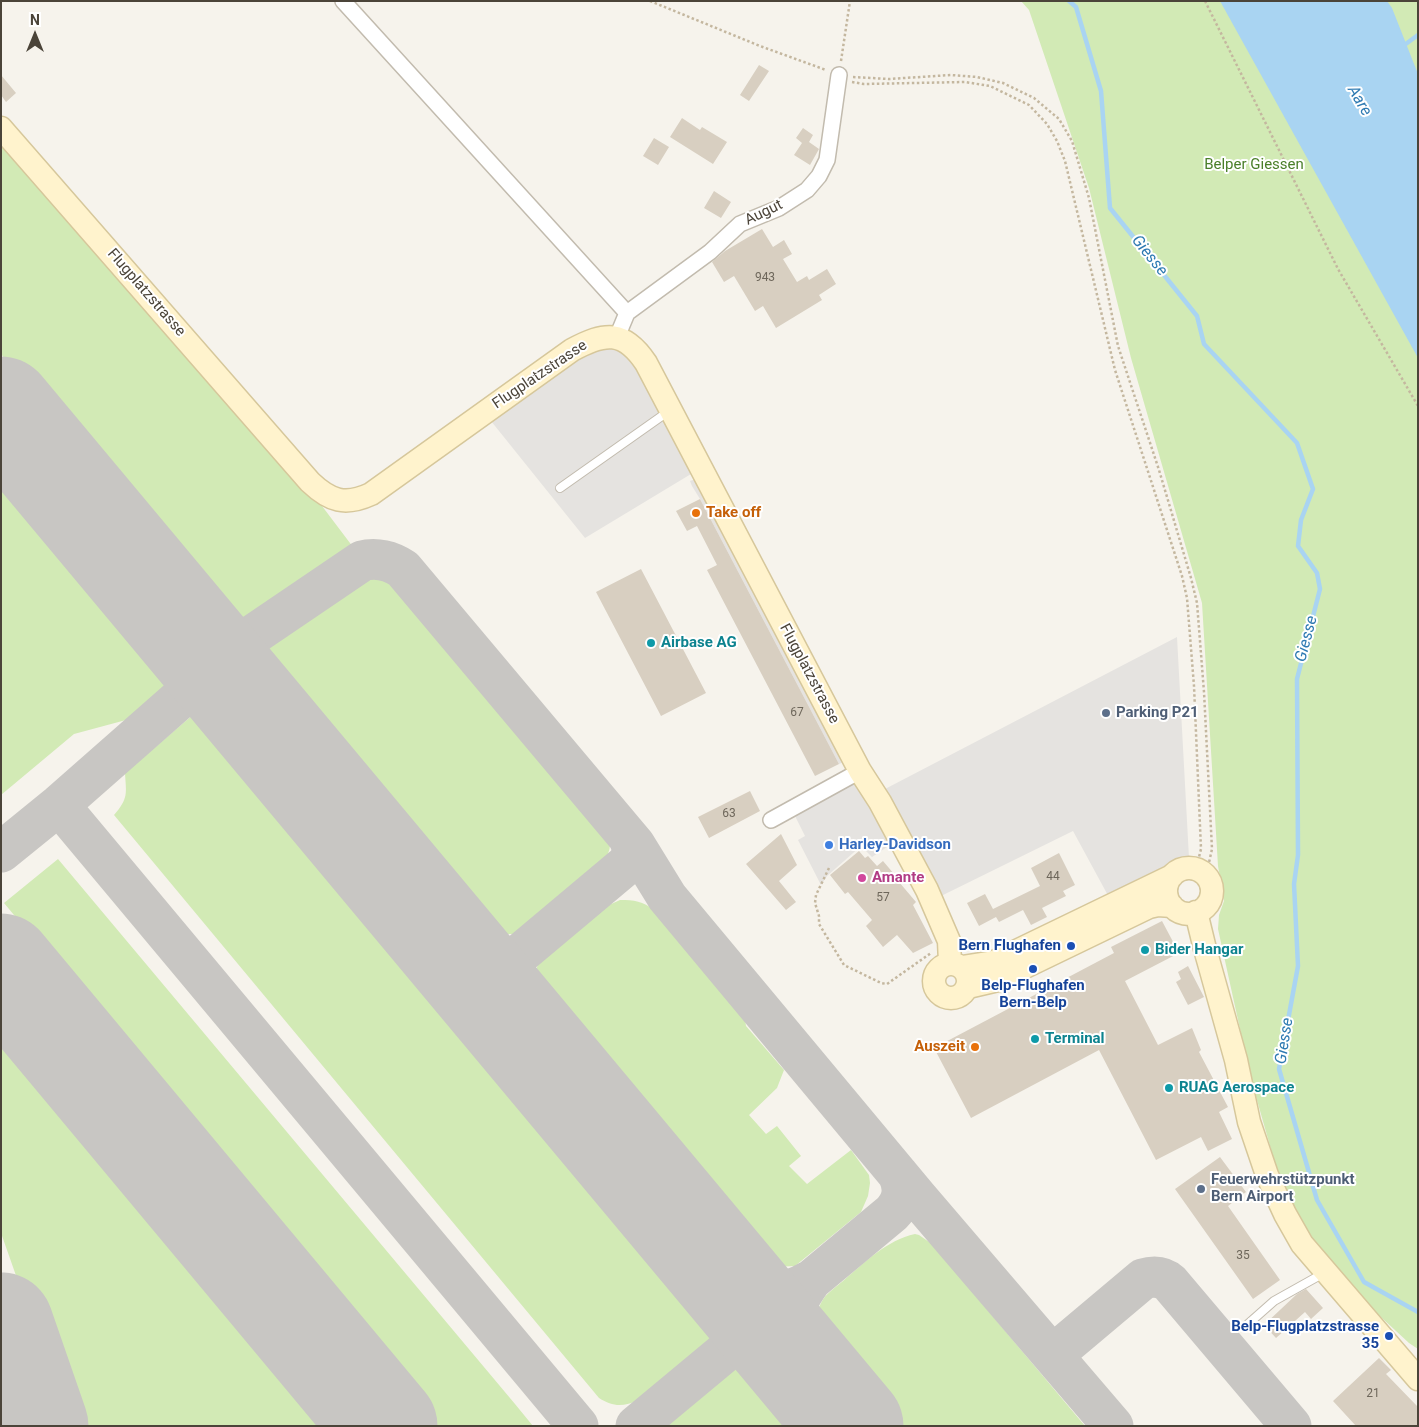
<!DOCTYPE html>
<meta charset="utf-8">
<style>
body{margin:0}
#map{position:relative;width:1419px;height:1427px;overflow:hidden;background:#f6f3ec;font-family:Roboto,sans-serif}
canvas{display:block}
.frame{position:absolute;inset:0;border:2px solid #4b4439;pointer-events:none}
.north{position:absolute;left:10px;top:10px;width:50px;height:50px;-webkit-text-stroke:4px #fff;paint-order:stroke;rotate:0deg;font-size:14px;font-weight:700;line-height:20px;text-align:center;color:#4b4439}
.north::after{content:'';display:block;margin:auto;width:18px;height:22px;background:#4b4439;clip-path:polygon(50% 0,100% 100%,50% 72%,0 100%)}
</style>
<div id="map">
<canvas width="1419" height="1427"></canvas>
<div class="frame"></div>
<div class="north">N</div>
</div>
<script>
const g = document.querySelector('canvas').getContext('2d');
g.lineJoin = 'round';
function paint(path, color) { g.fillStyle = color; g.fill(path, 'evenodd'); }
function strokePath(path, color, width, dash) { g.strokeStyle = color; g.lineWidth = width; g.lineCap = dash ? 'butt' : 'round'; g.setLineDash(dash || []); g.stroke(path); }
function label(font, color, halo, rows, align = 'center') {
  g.font = font + ' Roboto,sans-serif'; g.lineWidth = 4; g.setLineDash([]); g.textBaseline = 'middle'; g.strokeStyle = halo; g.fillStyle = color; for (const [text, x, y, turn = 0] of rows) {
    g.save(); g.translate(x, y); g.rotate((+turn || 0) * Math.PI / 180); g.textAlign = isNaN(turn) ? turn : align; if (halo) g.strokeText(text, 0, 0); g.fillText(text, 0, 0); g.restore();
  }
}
paint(new Path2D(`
 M 1021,1 L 1418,1 L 1418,1349 L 1409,1343 L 1344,1283 L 1304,1232 L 1276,1167 L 1251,1079 L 1218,929 L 1219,915 L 1224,901 L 1218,866 L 1202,603 L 1131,358 L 1089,188 L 1029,10 Z
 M 1,137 L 136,301 L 160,318 L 322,506 L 353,547 L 244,623 C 231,625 225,620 216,612 L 1,354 Z
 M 1,467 L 183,684 L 126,720 L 74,734 L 1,795 Z
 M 377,571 L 384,571 L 397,577 L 458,645 L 608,828 C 612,839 611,852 604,861 L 521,930 L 513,934 L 498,934 L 489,932 L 472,919 L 279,687 L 271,676 L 267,664 L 267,653 L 269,645 L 275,636 L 282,630 L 357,577 Z
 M 202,707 L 723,1329 L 639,1400 C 623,1407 613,1407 599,1398 L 114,815 C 129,798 126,793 125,773 Z
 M 58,859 L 515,1404 L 533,1426 L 438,1426 L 4,903 Z
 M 620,900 C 634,900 643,901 654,910 L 745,1019 L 746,1026 L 784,1070 L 777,1088 L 749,1115 L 766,1134 L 777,1126 L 801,1156 L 789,1166 L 807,1184 L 851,1150 L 869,1175 L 870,1183 L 868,1196 L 861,1212 L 795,1266 L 772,1267 L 765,1264 L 754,1254 L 543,1004 L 534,987 L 533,979 L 538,964 L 609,905 Z
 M 1,1010 L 348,1426 L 69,1426 L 1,1233 Z
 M 915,1234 L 919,1235 L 932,1244 L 1085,1426 L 899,1426 L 821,1333 C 816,1323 816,1312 821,1303 C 825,1294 836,1287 843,1281 C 864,1263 887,1240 915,1234 Z
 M 749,1361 L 804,1426 L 665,1426 L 734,1370 Z`), '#d2eab5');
paint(new Path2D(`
 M 608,346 L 636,356 L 696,471 L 585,538 L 491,421 L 590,349 Z
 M 705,476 L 853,758 L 839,764 L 700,499 L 692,486 L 690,481 Z
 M 1177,637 L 1189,858 L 1111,901 L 1073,831 L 939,897 L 885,789 Z
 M 857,776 L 893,843 L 872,857 L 861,846 L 827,876 L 821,885 L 798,840 L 805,836 L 793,812 Z`), '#e5e3e0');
paint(new Path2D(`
 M 1220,1 L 1387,1 L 1392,8 L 1418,74 L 1418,358 Z`), '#a9d4f2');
strokePath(new Path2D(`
 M 1069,1 L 1076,7 L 1101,91 L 1110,208 L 1197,316 L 1204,344 L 1297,443 L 1313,489 L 1301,520 L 1298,546 L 1317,573 L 1320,589 L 1297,679 L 1298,855 L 1294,884 L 1298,966 L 1279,1069 L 1317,1200 L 1364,1282 L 1418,1312
 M 1403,46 L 1418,35`), '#a9d4f2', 4.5);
strokePath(new Path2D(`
 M 168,608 C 193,634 212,658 250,637 L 362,561 C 376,557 391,561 403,569 L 635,845 L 667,897 L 917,1197 L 1113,1426
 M 250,637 C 229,662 235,684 254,708
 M 59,805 L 578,1426
 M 1,852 L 59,805 L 250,637
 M 453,949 C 480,969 490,971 520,954 L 626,865 C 633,856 634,848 628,837
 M 518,1027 C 504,1004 495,973 520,954
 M 721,1270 C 749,1291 776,1301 809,1281
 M 1059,1363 L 1058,1356 L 1061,1348 L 1143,1279 C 1153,1276 1162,1276 1170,1283 L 1291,1426
 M 809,1375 C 786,1340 785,1316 810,1282
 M 636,1426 L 892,1213 C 903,1201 905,1189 898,1174`), '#c8c6c3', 41);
strokePath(new Path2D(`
 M 1,409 L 851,1426
 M 1,966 L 385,1426
 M 1,1325 L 36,1426`), '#c8c6c3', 105);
paint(new Path2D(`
 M 759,65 L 769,71 L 749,101 L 740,95 Z
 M 1,75 L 16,93 L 6,102 L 1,95 Z
 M 682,118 L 700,130 L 702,127 L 727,142 L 713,164 L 670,137 Z
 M 803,128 L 813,135 L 809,142 L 819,149 L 810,165 L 794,155 L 802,143 L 796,138 Z
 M 654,138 L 669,147 L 658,165 L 643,156 Z
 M 714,191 L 731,202 L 721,218 L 704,208 Z
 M 762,229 L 773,247 L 784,240 L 792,254 L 783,259 L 797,282 L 807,276 L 809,280 L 827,269 L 836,284 L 819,295 L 822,300 L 776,328 L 763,306 L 755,311 L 734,276 L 724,282 L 712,262 L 725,251 Z
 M 700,499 L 839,764 L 815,776 L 707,570 L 717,565 L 697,526 L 687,531 L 676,511 Z
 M 641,569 L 706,693 L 661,716 L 596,592 Z
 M 750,791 L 760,811 L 709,838 L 698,817 Z
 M 781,834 L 797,865 L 779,881 L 796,902 L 786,910 L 746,864 Z
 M 859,851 L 865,858 L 868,856 L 877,866 L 883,861 L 900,881 L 899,882 L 916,902 L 913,905 L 933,943 L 913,953 L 897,935 L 883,947 L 866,926 L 872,920 L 848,892 L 845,894 L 830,875 Z
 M 1059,853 L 1075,885 L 1063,891 L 1066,896 L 1042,908 L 1047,917 L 1031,925 L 1023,910 L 999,922 L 996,917 L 979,926 L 967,903 L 985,894 L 993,909 L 1040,886 L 1031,868 Z
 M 1162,921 L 1179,953 L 1125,981 L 1158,1045 L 1192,1028 L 1201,1050 L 1199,1052 L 1228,1107 L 1219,1112 L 1232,1139 L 1208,1151 L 1201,1137 L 1156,1160 L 1099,1050 L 971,1118 L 934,1048 L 1114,953 L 1111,947 Z
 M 1188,966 L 1204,997 L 1188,1005 L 1176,982 L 1181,979 L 1178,972 Z
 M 1220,1157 L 1246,1192 L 1228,1206 L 1280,1280 L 1253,1299 L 1175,1189 Z
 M 1306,1289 L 1323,1308 L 1311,1319 L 1305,1312 L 1276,1338 L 1264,1325 L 1297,1294 Z
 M 1379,1358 L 1391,1370 L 1386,1374 L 1418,1407 L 1418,1426 L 1356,1426 L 1333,1401 Z`), '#d8cfc1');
const lane = new Path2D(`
 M 560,488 L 669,411
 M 1248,1324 L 1274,1301 L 1324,1273`);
const street = new Path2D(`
 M 343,1 L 627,313 L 617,337
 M 627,313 L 710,252 L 740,224 L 779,208 L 807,190 L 819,176 L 827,160 L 839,75
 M 771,820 L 860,771`);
const secondary = new Path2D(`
 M 1,128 L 310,482 C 330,501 345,506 371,494 L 572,350 C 605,332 624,330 646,363 L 860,771 L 880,802 L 927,890 L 949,941 L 950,963
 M1166 891a23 23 0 1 1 46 0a23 23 0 1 1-46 0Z
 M 1196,912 L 1205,949 L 1236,1060 L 1249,1122 L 1267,1175 L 1285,1214 L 1302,1244 L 1418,1379
 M934 981a17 17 0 1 1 34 0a17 17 0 1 1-34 0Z
 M 962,967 L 994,962 L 1172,876
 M 968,987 L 998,980 L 1149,907 L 1158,905 L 1172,906`);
strokePath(lane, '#c2bbae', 10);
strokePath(street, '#c2bbae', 18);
strokePath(secondary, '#d6c79b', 25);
strokePath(new Path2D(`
 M 650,1 L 760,46 L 826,70
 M 1205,1 L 1338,269 L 1418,406
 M 841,61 L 850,1
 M 853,77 L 889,79 L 951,75 L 977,77 L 1003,83 L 1034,98 L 1059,119 L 1072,141 L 1089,198 L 1118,346 L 1159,470 L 1191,578 L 1197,603 L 1204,692 L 1212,849 L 1206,876
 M 852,82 L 864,84 L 965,82 L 990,86 L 1029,105 L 1047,124 L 1057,141 L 1065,161 L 1115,370 L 1182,576 L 1187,598 L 1194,686 L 1201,849 L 1196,869
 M 829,868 L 816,895 L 815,903 L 819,916 L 819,924 L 844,965 L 881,983 L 887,984 L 931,953`), '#c4b79f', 2.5, [2.5, 2.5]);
strokePath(lane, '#fff', 8);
strokePath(street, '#fff', 15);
strokePath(secondary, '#fff3cd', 22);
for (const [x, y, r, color] of [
 [696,513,5,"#e8710a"],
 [651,643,5,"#0f9aa8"],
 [1106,713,5,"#5c6f8a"],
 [829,845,5,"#3f7fe0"],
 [862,878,5,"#d1479c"],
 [1071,946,5,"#1a4fb4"],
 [1145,950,5,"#0f9aa8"],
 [1033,969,5,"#1a4fb4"],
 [1035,1039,5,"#0f9aa8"],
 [975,1047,5,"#e8710a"],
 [1169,1088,5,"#0f9aa8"],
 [1201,1189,5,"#5c6f8a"],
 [1389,1336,5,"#1a4fb4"]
]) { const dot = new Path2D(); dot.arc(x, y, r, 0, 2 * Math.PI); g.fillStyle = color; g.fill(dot); strokePath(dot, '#fff', 2); }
label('12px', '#6e675b', null, [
 ["943",765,278],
 ["67",797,713],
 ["63",729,814],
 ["44",1053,877],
 ["57",883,898],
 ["35",1243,1256],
 ["21",1373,1394]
]);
label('15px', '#4a7f2a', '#fff', [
 ["Belper Giessen",1254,165]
]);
label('15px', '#4b4439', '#fff', [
 ["Augut",764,213,-26],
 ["Flugplatzstrasse",146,293,49],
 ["Flugplatzstrasse",540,375,-34],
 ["Flugplatzstrasse",809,674,62]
]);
label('bold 15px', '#c56008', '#fff', [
 ["Take off",706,513],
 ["Auszeit",965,1047,"right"]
], 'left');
label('bold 15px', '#0d838f', '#fff', [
 ["Airbase AG",661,643],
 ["Bider Hangar",1155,950],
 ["Terminal",1045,1039],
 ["RUAG Aerospace",1179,1088]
], 'left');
label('bold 15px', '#4e5e75', '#fff', [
 ["Parking P21",1116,713],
 ["Feuerwehrstützpunkt",1211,1180],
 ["Bern Airport",1211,1197]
], 'left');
label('bold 15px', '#366cbe', '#fff', [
 ["Harley-Davidson",839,845]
], 'left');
label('bold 15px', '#b23c85', '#fff', [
 ["Amante",872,878]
], 'left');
label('bold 15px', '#164399', '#fff', [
 ["Bern Flughafen",1061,946],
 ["Belp-Flughafen",1033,986,"center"],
 ["Bern-Belp",1033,1003,"center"],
 ["Belp-Flugplatzstrasse",1379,1327],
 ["35",1379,1344]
], 'right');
label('italic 16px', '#2e7ab2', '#fff', [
 ["Aare",1359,101,60],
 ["Giesse",1149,256,51],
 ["Giesse",1307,639,-75],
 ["Giesse",1285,1041,-81]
]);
</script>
